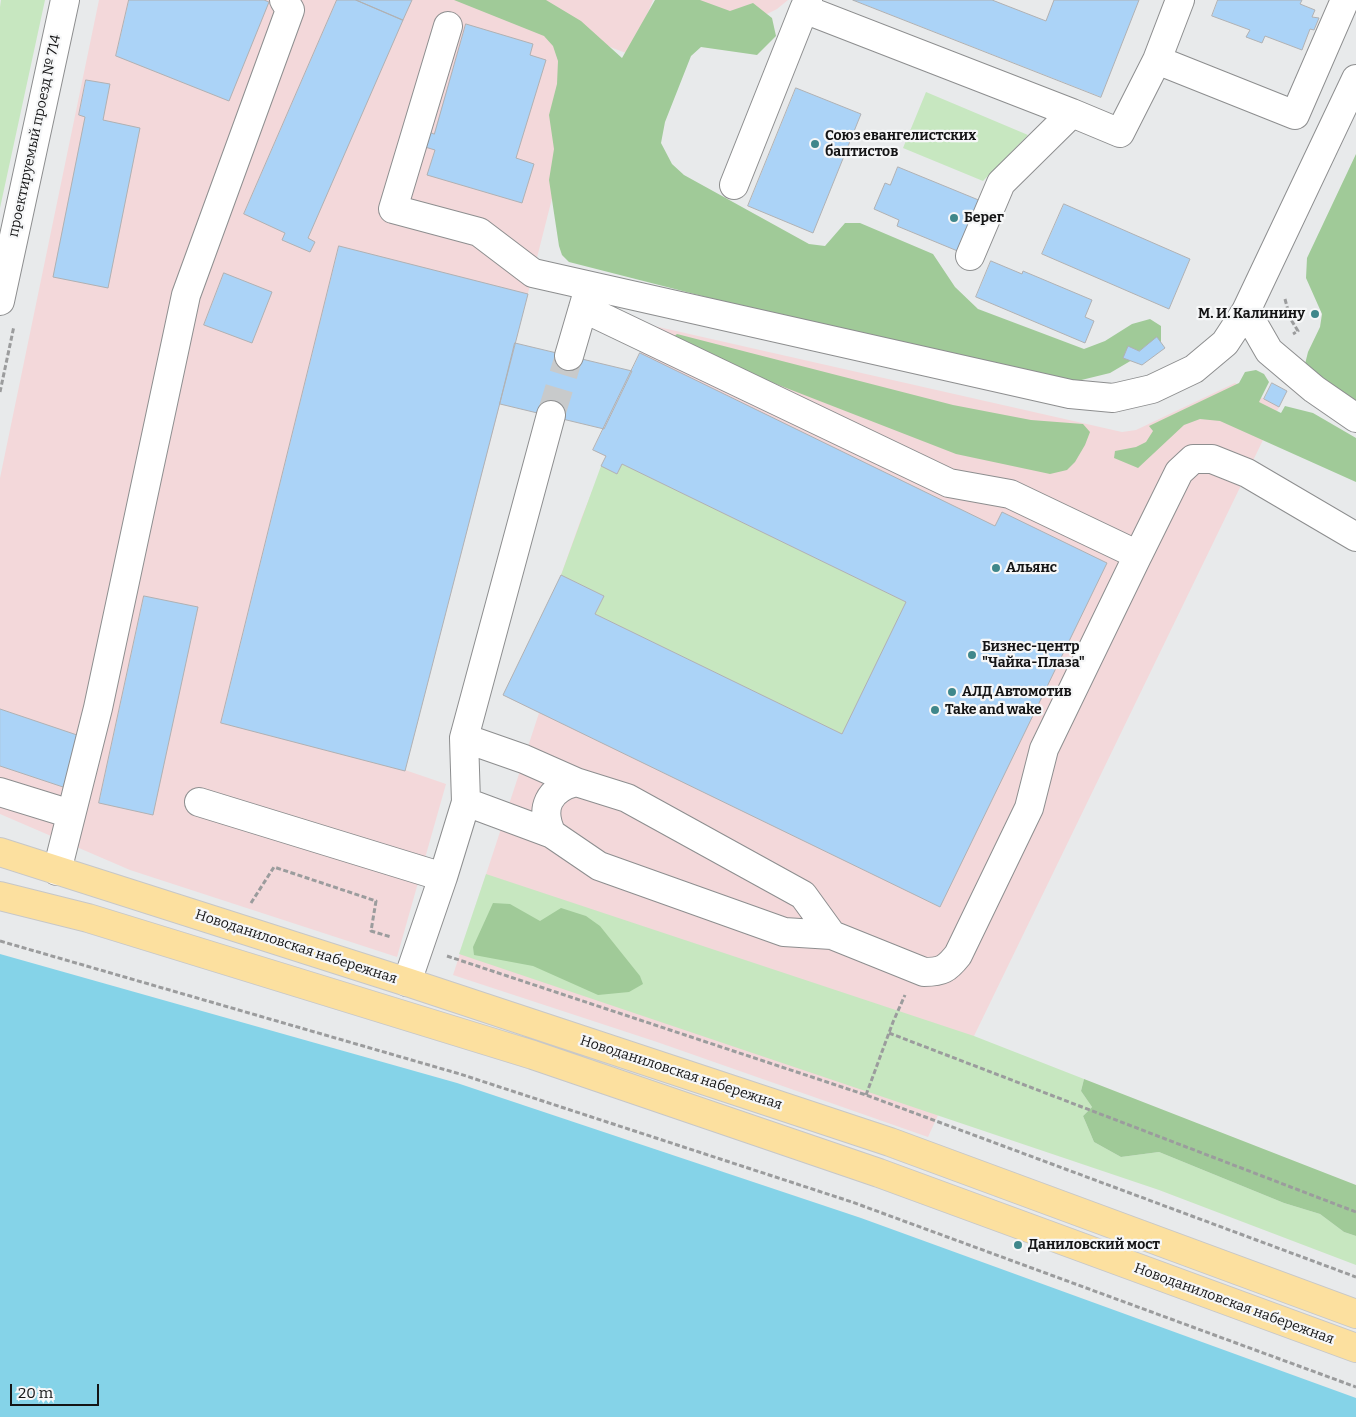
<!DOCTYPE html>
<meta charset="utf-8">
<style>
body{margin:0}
#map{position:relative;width:1356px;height:1417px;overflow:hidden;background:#e8eaeb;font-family:Bitter,serif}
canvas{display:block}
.scale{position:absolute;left:10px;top:1384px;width:89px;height:22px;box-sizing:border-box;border:2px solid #141415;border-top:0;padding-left:6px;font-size:15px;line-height:18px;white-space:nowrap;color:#141415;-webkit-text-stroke:4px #f6f7f8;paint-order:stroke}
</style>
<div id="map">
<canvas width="1356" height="1417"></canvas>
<div class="scale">20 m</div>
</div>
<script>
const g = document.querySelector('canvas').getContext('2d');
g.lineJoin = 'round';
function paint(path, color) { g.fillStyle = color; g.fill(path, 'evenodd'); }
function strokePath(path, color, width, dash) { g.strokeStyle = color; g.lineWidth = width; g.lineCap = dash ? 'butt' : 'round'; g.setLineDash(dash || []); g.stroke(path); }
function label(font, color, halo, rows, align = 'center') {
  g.font = font + ' Bitter,serif'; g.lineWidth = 4.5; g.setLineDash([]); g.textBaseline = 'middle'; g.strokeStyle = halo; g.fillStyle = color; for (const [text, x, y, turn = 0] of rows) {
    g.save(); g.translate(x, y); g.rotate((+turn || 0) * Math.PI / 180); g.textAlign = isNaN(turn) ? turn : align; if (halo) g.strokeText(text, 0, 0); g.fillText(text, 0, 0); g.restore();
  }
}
paint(new Path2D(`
 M 99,0 L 653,0 L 631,55 L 592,40 L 500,404 L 405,770 L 446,784 L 397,957 L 130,870 L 0,814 L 0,478 Z
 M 665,0 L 788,0 L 777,9 L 755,20 Z
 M 654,326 L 1122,432 L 1136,430 L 1235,383 L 1279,407 L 974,1036 L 928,1137 L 657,1042 L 453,975 L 539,713 L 503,695 L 561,575 L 581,519 L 606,457 L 593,450 Z`), '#f3d8da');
paint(new Path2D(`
 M 1,0 L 45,0 L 0,208 L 0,7 Z
 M 926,92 L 1028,135 L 983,181 L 903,148 Z
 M 622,464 L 906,602 L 842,734 L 595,614 L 604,596 L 561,575 L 601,466 L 617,474 Z
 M 486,874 L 974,1036 L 1084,1079 L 1081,1091 L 1092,1107 L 1083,1116 L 1094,1142 L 1121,1157 L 1159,1152 L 1284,1203 L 1320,1214 L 1344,1232 L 1356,1236 L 1356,1265 L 1159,1190 L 459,954 Z`), '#c7e7c0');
paint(new Path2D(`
 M 454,0 L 546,0 L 581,21 L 622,58 L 655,0 L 700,0 L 730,11 L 753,3 L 772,18 L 776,36 L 757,55 L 701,47 L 691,56 L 665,122 L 661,143 L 672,164 L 684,175 L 809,244 L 825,246 L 845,223 L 860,223 L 933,254 L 955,287 L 978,309 L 1084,349 L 1105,341 L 1132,324 L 1150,319 L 1161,326 L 1161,343 L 1110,373 L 1065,384 L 1035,381 L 569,262 L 562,255 L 559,246 L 549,180 L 554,149 L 549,115 L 557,84 L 558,61 L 553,46 L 544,36 Z
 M 1356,154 L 1356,405 L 1314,373 L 1305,364 L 1308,352 L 1320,327 L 1322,314 L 1306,278 L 1307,258 Z
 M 677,334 L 953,405 L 1031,420 L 1083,424 L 1090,432 L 1085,445 L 1075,462 L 1067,470 L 1050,474 L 956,454 L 673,344 L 672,338 Z
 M 1256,370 L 1264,374 L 1269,382 L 1259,402 L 1281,413 L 1285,406 L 1313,413 L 1356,438 L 1356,482 L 1220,421 L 1200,419 L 1184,425 L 1138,468 L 1114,458 L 1115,451 L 1136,447 L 1146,442 L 1153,431 L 1149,426 L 1239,383 L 1245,372 Z
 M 493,903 L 510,904 L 540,921 L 561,908 L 586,916 L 600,926 L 640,976 L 643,984 L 629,992 L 598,995 L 533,966 L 474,955 L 473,947 Z
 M 1084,1079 L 1356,1185 L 1356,1236 L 1344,1232 L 1320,1214 L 1284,1203 L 1159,1152 L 1121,1157 L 1094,1142 L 1083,1116 L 1092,1107 L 1081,1091 Z`), '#a0ca98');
paint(new Path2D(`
 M 0,954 L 457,1083 L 861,1218 L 1356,1398 L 1356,1417 L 0,1417 Z`), '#85d3e8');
const building = new Path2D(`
 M 129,0 L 264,0 L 269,2 L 229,101 L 116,56 Z
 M 337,0 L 356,0 L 403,20 L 308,238 L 315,242 L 310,252 L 282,240 L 285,233 L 244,214 Z
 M 356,0 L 412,0 L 403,20 Z
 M 853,0 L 992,0 L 1046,21 L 1054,0 L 1139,0 L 1101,97 Z
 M 1218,0 L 1302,0 L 1300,4 L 1315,10 L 1312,17 L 1319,18 L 1314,30 L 1310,29 L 1302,50 L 1265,36 L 1262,43 L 1246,37 L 1250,30 L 1212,16 Z
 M 466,24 L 533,44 L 530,55 L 546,60 L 516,158 L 534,164 L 522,203 L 427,175 L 435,150 L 425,147 L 429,132 L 434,134 Z
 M 86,80 L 110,84 L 103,120 L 140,128 L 108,288 L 53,277 L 85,117 L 79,115 Z
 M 796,88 L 861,114 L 813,233 L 748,206 Z
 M 898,167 L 981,201 L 960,252 L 897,226 L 899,220 L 874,209 L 885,183 L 890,185 Z
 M 1064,204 L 1190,259 L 1169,309 L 1042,254 Z
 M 339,246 L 528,294 L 405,771 L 221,723 Z
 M 991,261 L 1022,274 L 1023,271 L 1092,300 L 1085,317 L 1094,321 L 1085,343 L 976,297 Z
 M 224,273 L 272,292 L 252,343 L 204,325 Z
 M 1157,337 L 1165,348 L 1142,365 L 1123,358 L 1128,346 L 1139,351 Z
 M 515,343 L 632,371 L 604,429 L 500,404 Z
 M 640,353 L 995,526 L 1002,512 L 1107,563 L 940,907 L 503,695 L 561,575 L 604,596 L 595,614 L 842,734 L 906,602 L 622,464 L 617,474 L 601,466 L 606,456 L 593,450 Z
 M 1272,383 L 1287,391 L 1279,407 L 1264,399 Z
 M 144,596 L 198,607 L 153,815 L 99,803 Z
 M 0,709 L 80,736 L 63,787 L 0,766 Z`);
paint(building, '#abd3f7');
strokePath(building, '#b0b1b3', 1);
strokePath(new Path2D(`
 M 551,415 L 569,356`), '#c8cacb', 28, [28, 14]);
const minor = new Path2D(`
 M 808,0 L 804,9 L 1072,113 L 1120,133 L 1157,60 L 1295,115 L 1345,0
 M 448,26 L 393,209 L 479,232 L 533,273 L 1070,394 L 1113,398 L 1152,389 L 1194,369 L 1225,343 L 1246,311 L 1356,79
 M 1157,60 L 1180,0
 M 734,185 L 804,9
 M 970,256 L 1001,183 L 1072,113
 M 0,301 L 65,0
 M 583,308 L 949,483 L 1010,494 L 1138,555 L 1179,472 L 1193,459 L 1212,459 L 1247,473 L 1356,537
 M 1246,311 L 1269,351 L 1314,389 L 1356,418
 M 569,356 L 588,291
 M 464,738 L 524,759 L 576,782 L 627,798 L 803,895 L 832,935
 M 0,792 L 71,814
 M 199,802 L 443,877
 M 466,802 L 552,834 L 599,866 L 784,932 L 832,935 L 924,972 C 942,972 947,969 958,955 L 1029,808 L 1044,749 L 1138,555
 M 552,834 C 539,808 549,789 576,782
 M 57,871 L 98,708 L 186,295 L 290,10 L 284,0
 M 407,982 L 443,877 L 466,802 L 464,738 L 551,415`);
const major = new Path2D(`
 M 0,852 L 407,982 L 890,1142 L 1356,1314
 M 0,896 L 88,918 L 533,1055 L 879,1173 L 1356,1348`);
strokePath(minor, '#8d8e8f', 30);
strokePath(major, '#c7c7c7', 30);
strokePath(new Path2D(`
 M 1285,299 L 1290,318 L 1298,331 L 1293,334
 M 0,392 L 14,326
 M 251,903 L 274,867 L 376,901 L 371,931 L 391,937
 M 0,941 L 460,1074 L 852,1202 L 1356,1387
 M 447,956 L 866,1095 L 1356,1277
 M 889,1033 L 1356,1212
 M 866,1095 L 893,1022 L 905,995`), '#9b9c9d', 3, [5, 2.5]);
strokePath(minor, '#fff', 28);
strokePath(major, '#fce09f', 28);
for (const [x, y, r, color] of [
 [815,144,5,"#3f878b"],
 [954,218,5,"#3f878b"],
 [1315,314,5,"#3f878b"],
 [996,568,5,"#3f878b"],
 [972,655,5,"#3f878b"],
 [952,692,5,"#3f878b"],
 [935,710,5,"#3f878b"],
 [1018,1245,5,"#3f878b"]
]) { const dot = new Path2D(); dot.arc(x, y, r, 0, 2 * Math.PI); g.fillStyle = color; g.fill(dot); strokePath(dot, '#f6f7f8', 2); }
label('14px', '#141415', '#f6f7f8', [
 ["проектируемый проезд № 714",35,136,-78],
 ["Новоданиловская набережная",296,947,18],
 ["Новоданиловская набережная",681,1073,18],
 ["Новоданиловская набережная",1234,1304,20]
]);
label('bold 14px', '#141415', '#f6f7f8', [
 ["Союз евангелистских",825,136],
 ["баптистов",825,152],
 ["Берег",964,218],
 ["М. И. Калинину",1305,314,"right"],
 ["Альянс",1006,568],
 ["Бизнес-центр",982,647],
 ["\"Чайка-Плаза\"",982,663],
 ["АЛД Автомотив",962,692],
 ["Take and wake",945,710],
 ["Даниловский мост",1028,1245]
], 'left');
</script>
